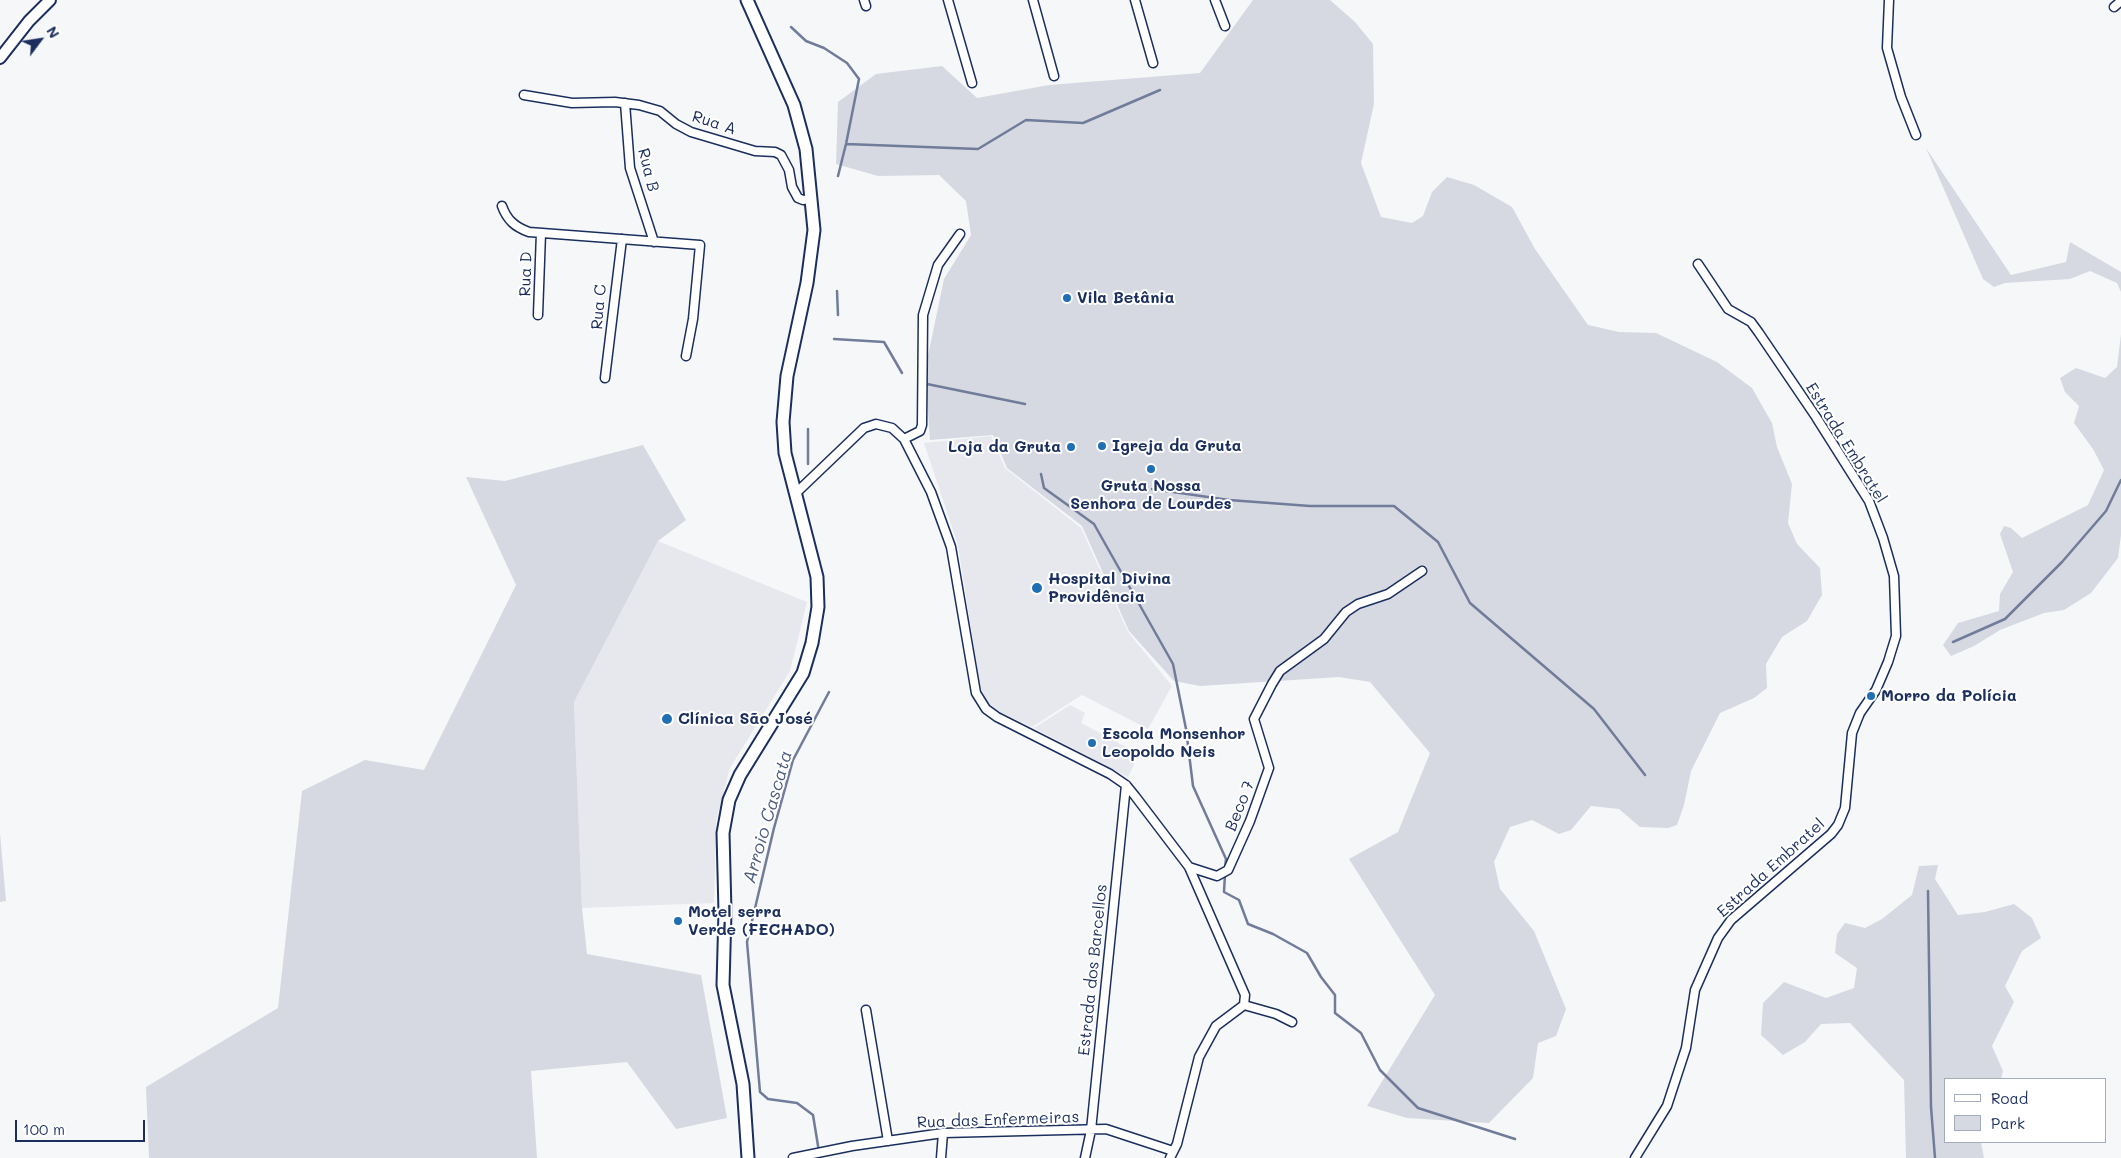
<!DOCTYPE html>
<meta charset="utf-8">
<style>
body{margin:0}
#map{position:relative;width:2121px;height:1158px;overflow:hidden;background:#f6f7f9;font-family:Mali,sans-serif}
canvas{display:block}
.legend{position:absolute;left:1944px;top:1078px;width:162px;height:65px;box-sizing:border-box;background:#fff;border:1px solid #a4acbf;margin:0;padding:6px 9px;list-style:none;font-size:15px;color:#1b2f5e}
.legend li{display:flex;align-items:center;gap:10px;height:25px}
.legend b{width:25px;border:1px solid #a4acbf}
.north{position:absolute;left:15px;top:15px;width:50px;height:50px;-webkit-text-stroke:4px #fff;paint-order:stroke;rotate:59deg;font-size:14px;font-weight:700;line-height:20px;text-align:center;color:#1b2f5e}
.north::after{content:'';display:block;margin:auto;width:18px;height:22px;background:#1b2f5e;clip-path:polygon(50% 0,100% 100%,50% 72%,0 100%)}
.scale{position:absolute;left:15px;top:1120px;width:130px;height:22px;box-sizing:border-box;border:2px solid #1b2f5e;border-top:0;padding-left:6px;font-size:15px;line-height:18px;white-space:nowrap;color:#1b2f5e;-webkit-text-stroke:4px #fff;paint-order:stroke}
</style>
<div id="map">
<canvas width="2121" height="1158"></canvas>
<ul class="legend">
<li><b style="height:6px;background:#fff"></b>Road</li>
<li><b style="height:14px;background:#d6d9e2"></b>Park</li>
</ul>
<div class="north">N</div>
<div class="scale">100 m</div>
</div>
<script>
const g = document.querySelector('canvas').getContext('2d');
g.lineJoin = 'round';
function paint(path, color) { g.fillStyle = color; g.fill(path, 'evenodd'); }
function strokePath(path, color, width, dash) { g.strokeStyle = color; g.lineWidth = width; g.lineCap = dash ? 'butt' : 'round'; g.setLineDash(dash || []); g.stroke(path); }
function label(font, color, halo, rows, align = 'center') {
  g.font = font + ' Mali,sans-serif'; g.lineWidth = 4; g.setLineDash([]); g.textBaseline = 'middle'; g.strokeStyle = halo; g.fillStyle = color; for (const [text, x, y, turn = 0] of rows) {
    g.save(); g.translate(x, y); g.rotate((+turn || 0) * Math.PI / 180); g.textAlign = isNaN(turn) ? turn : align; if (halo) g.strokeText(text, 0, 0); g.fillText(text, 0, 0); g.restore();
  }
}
paint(new Path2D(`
 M 991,436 L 1005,468 L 1081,528 L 1128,632 L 1172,686 L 1148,729 L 1082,695 L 1032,727 L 990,707 L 981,693 L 958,545 L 924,443 Z
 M 658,541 L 807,602 L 790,671 L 730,768 L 716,821 L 714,903 L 582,908 L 574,702 Z
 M 1070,705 L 1085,713 L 1081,723 L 1130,749 L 1134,765 L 1128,777 L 1034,728 Z`), '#e6e8ee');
paint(new Path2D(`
 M 1253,0 L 1330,0 L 1355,22 L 1373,44 L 1374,104 L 1361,163 L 1381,217 L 1412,223 L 1423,216 L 1432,192 L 1447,177 L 1474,185 L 1512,207 L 1535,249 L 1588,325 L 1619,332 L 1656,333 L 1717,362 L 1752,388 L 1772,423 L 1777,447 L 1792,484 L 1788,523 L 1797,544 L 1820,568 L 1822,595 L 1807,621 L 1782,637 L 1766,664 L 1767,688 L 1754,698 L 1720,713 L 1691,771 L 1684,805 L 1677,825 L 1668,828 L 1640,827 L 1619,809 L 1591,806 L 1571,830 L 1559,834 L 1532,820 L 1510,827 L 1494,862 L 1500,889 L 1534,931 L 1566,1009 L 1556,1036 L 1538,1043 L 1533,1078 L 1489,1123 L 1407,1118 L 1367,1106 L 1435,995 L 1349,859 L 1398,832 L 1430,753 L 1370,682 L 1339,677 L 1200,686 L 1174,681 L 1129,631 L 1082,526 L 1007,468 L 993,435 L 930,440 L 925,370 L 944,279 L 971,235 L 966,201 L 939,175 L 878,176 L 836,164 L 838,102 L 876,74 L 942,66 L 977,98 L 1049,85 L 1200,73 Z
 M 1926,148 L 2011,275 L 2066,262 L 2070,242 L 2121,272 L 2121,292 L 2117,283 L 2090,271 L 2070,279 L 2005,283 L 1994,287 L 1983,279 Z
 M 2121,334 L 2121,535 L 2118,558 L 2091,593 L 2064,610 L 2044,613 L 2000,630 L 1974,646 L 1951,656 L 1943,645 L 1958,623 L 1999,611 L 2000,594 L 2013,572 L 2000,534 L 2004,526 L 2011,528 L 2022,538 L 2088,505 L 2104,470 L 2093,449 L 2074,423 L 2079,406 L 2065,392 L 2060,378 L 2076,368 L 2105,378 L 2117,367 Z
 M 643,445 L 686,520 L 658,541 L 574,702 L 582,908 L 587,954 L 701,975 L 727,1118 L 676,1129 L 627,1062 L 531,1071 L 537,1158 L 149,1158 L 146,1087 L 278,1008 L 302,791 L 365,760 L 424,770 L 516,585 L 466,477 L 505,481 Z
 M 0,833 L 6,901 L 0,902 Z
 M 1938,865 L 1935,879 L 1958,915 L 1985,912 L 2014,904 L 2032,918 L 2041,938 L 2022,951 L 2005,986 L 2014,1002 L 1992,1046 L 2003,1071 L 2001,1079 L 1945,1079 L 1945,1142 L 1981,1142 L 1984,1158 L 1906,1158 L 1904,1080 L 1850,1023 L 1821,1024 L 1805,1042 L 1783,1055 L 1761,1035 L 1763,1003 L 1784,982 L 1826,998 L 1854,988 L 1857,968 L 1835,953 L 1837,934 L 1845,923 L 1865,928 L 1882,919 L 1912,895 L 1919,866 Z`), '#d6d9e2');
strokePath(new Path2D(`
 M 791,27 L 806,41 L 824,48 L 847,63 L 859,79 L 846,144 L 838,176
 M 846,144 L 978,149 L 1026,120 L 1083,123 L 1160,90
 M 837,291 L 838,315
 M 834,339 L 884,342 L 902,373
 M 927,384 L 1025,404
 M 808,429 L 808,464
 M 1041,474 L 1044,488 L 1094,524 L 1173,664 L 1186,729 L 1193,786 L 1226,859 L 1225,868
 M 1152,489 L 1229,500 L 1310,506 L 1394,506 L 1438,542 L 1470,603 L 1594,709 L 1645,775
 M 1953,642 L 2005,619 L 2062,562 L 2106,511 L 2121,480
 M 1225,874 L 1224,892 L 1239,900 L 1248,924 L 1273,934 L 1307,953 L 1321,977 L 1335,995 L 1335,1013 L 1361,1033 L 1380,1070 L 1418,1108 L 1515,1139
 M 1928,891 L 1931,1107 L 1935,1158
 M 820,1158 L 813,1115 L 797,1103 L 768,1099 L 760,1092 L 747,942 L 774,828 L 793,760 L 829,692`), '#707c99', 2.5);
const minor = new Path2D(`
 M 864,0 L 866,6
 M 948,0 L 972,83
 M 1033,0 L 1054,76
 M 1135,0 L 1153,63
 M 1215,0 L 1225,26
 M 1889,0 L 1887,48 L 1901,97 L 1916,135
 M 2114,7 L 2121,1
 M 524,95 L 572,103 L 615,102 L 639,105 L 660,111 L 676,124 L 691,132 L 755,151 L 775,152 L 781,155 L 789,170 L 792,187 L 798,198 L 803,200 L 812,199
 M 625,103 L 630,168 L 654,242
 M 502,206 C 507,220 515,227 529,232 L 700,245 L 693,319 L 686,356
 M 538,315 L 541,233
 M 605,378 L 622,239
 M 904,439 L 920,431 L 922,425 L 923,315 L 938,265 L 960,234
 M 796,493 L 864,428 L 876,424 L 892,428 L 904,439 L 931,492 L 951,547 L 976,693 L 986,709 L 997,717 L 1110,774 L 1126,785 L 1135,796 L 1189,867 L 1245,995 L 1244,1005 L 1216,1026 L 1199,1057 L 1177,1144 L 1170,1158
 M 1189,867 L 1217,876 L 1228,870 L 1250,821 L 1269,768 L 1254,719 L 1272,684 L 1280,671 L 1324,639 L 1346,612 L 1358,604 L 1388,594 L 1422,571
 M 1244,1005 L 1276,1014 L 1292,1022
 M 866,1010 L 888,1141
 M 793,1158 L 852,1146 L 943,1133 L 1106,1129 L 1173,1151
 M 941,1158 L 943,1133
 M 1085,1158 L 1091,1130 L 1126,785
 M 1635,1158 L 1667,1106 L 1686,1048 L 1695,990 L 1718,938 L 1731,920 L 1831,834 L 1838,825 L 1845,808 L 1852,733 L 1860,713 L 1876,690 L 1888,662 L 1896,636 L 1894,576 L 1883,538 L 1869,501 L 1816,417 L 1759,333 L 1751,322 L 1728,309 L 1698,264`);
const tertiary = new Path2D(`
 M 0,58 L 29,21 L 50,0`);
const secondary = new Path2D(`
 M 747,0 L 794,105 L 806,149 L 814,230 L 807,283 L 787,376 L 783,422 L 785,453 L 817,577 L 818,607 L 812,643 L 803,673 L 740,775 L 729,800 L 723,833 L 725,912 L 723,985 L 743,1084 L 748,1158`);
strokePath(minor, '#1b2f5e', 11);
strokePath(tertiary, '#1b2f5e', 14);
strokePath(secondary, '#1b2f5e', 15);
strokePath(minor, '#fff', 8);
strokePath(tertiary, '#fff', 10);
strokePath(secondary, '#fff', 11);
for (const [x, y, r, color] of [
 [1067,298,5,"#1f6fb2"],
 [1102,446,5,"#1f6fb2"],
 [1071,447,5,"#1f6fb2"],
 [1151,469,5,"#1f6fb2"],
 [1037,588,6,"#1f6fb2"],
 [1871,696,5,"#1f6fb2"],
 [667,719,6,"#1f6fb2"],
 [1092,743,5,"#1f6fb2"],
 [678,921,5,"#1f6fb2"]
]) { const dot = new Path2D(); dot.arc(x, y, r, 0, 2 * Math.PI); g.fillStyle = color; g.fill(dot); strokePath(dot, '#fff', 2); }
label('16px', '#1b2f5e', '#fff', [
 ["Rua A",714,123,18],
 ["Rua B",648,170,76],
 ["Rua D",526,274,-88],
 ["Rua C",599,307,-85],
 ["Estrada Embratel",1846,443,58],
 ["Beco 7",1240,806,-68],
 ["Estrada Embratel",1771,868,-42],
 ["Estrada dos Barcellos",1093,970,-84],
 ["Rua das Enfermeiras",998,1120,-2]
]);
label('bold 16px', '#1b2f5e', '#fff', [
 ["Vila Betânia",1077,298],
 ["Igreja da Gruta",1112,446],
 ["Loja da Gruta",1061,447,"right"],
 ["Gruta Nossa",1151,486,"center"],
 ["Senhora de Lourdes",1151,504,"center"],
 ["Hospital Divina",1048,579],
 ["Providência",1048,597],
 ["Morro da Polícia",1881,696],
 ["Clínica São José",678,719],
 ["Escola Monsenhor",1102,734],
 ["Leopoldo Neis",1102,752],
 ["Motel serra",688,912],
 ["Verde (FECHADO)",688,930]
], 'left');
label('italic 18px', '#4d5c81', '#fff', [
 ["Arroio Cascata",768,817,-74]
]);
</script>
